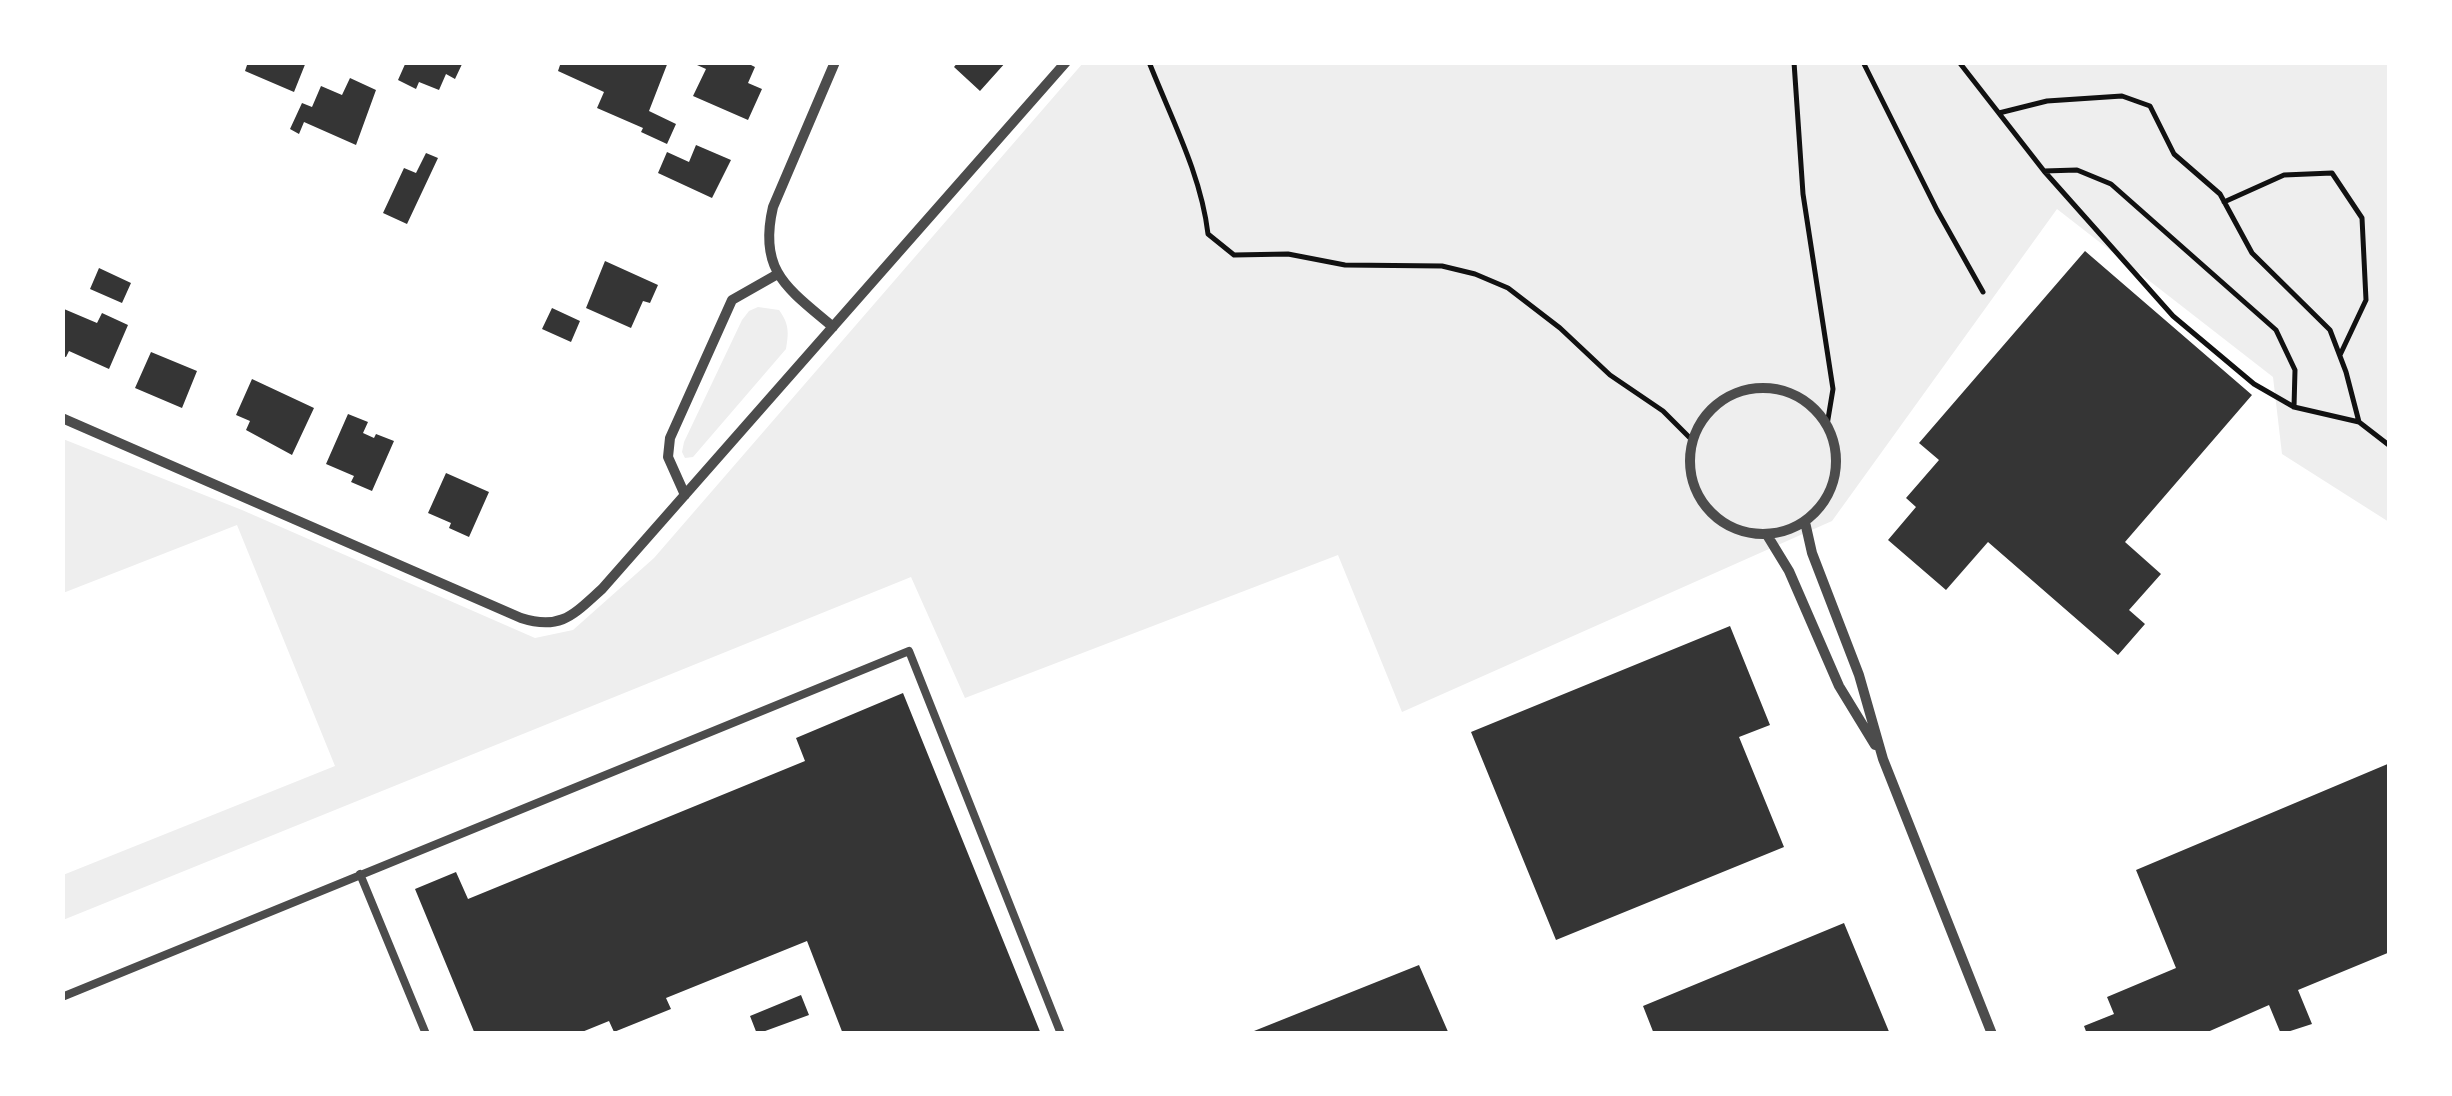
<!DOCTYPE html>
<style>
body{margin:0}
#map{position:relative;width:2452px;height:1096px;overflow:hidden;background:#fff;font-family:"Sofia Sans Condensed",sans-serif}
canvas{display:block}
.frame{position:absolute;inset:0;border:65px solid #fff;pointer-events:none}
</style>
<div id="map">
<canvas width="2452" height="1096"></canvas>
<div class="frame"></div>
</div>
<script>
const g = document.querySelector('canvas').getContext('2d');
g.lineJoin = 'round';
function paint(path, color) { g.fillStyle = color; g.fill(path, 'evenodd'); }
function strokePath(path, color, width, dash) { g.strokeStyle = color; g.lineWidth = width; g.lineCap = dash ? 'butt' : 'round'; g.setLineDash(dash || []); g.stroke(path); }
paint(new Path2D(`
 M 1083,63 L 2389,63 L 2389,522 L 2282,454 L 2273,377 L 2057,209 L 1832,521 L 1402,712 L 1338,555 L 965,698 L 911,577 L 63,920 L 63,875 L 335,766 L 237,525 L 63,593 L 63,439 L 242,510 L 535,638 L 573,630 L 654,558 Z
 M 758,307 L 779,310 C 789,324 789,332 786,349 L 693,457 L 685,458 L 682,452 L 684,442 L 742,320 L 749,311 Z`), '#eee');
paint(new Path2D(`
 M 248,62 L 306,62 L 294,92 L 245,71 Z
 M 406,62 L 463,62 L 455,79 L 446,74 L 439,90 L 419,82 L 416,89 L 398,80 Z
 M 561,62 L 668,62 L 649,111 L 676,124 L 667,144 L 641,132 L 643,128 L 597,108 L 604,92 L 558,71 Z
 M 698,62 L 745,62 L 755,67 L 748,83 L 762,89 L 748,120 L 693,96 L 706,69 L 697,65 Z
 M 958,62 L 1006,62 L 980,91 L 954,67 Z
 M 350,78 L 376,90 L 356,145 L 304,122 L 299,134 L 290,129 L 302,103 L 312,107 L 321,86 L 342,95 Z
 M 696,145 L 731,160 L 712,198 L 658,173 L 667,152 L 689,162 Z
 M 426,153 L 438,158 L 407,224 L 383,213 L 404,168 L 416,173 Z
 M 2085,251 L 2252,395 L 2125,542 L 2161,574 L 2129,610 L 2145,624 L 2118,655 L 1988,542 L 1946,590 L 1888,540 L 1916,507 L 1906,498 L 1939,460 L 1919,443 Z
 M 605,261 L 658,285 L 650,303 L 643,301 L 631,328 L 586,308 Z
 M 99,268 L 131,283 L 122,303 L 90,289 Z
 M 552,308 L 580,321 L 571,342 L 542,329 Z
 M 64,309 L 97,323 L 102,313 L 128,325 L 109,369 L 69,351 L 66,357 L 62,356 Z
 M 151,352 L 197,371 L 182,408 L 135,388 Z
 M 252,379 L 314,408 L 292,455 L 246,430 L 250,421 L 236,415 Z
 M 348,414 L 368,422 L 363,433 L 374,438 L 376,434 L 394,441 L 372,491 L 351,482 L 354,476 L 326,464 Z
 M 446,473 L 489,492 L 469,537 L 449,528 L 451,523 L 428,513 Z
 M 1730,626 L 1770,725 L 1739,737 L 1784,847 L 1556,940 L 1471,732 Z
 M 903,693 L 1041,1034 L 843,1034 L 807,941 L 666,998 L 671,1009 L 614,1032 L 609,1021 L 577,1034 L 475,1034 L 415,889 L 456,872 L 468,899 L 805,761 L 796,738 Z
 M 2390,763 L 2390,952 L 2298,990 L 2312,1024 L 2281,1034 L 2269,1005 L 2203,1034 L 2087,1034 L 2084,1026 L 2114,1014 L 2107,997 L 2176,968 L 2136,870 Z
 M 1844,923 L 1890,1034 L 1654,1034 L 1643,1006 Z
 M 1419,965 L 1449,1034 L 1249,1034 L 1249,1033 Z
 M 801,995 L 809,1015 L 757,1034 L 750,1016 Z`), '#353535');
strokePath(new Path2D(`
 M 1149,62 C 1171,118 1201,174 1208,234 L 1234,255 L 1288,254 L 1345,265 L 1442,266 L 1475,274 L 1508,288 L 1560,328 L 1610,375 L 1663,411 L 1692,440
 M 1794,62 L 1803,194 L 1833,389 L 1827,425
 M 1863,62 L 1937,210 L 1983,292
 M 1959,62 L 2044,171 L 2173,316 L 2254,384 L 2294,407 L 2359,422 L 2390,446
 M 1999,113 L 2047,101 L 2122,96 L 2150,106 L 2174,154 L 2220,194 L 2252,253 L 2330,330 L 2346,372 L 2359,422
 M 2044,171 L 2077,170 L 2111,184 L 2276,330 L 2295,370 L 2294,407
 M 2224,202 L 2284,175 L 2332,173 L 2362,218 L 2366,300 L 2340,355`), '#111', 5);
strokePath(new Path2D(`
 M 360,874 L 426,1034
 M 62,997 L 909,651 L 1061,1034`), '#4c4c4c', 8);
strokePath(new Path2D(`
 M 833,327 C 787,288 758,271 773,207 L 835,62
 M1690 461a73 73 0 1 1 146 0a73 73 0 1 1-146 0Z
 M 62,418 L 521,618 C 561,631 574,614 602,589 L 1066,62
 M 685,495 L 668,457 L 670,438 L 732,300 L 776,275
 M 1805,522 L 1812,553 L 1859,675 L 1883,759 L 1992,1034
 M 1767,535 L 1789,571 L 1839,686 L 1875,745`), '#4c4c4c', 10);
</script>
